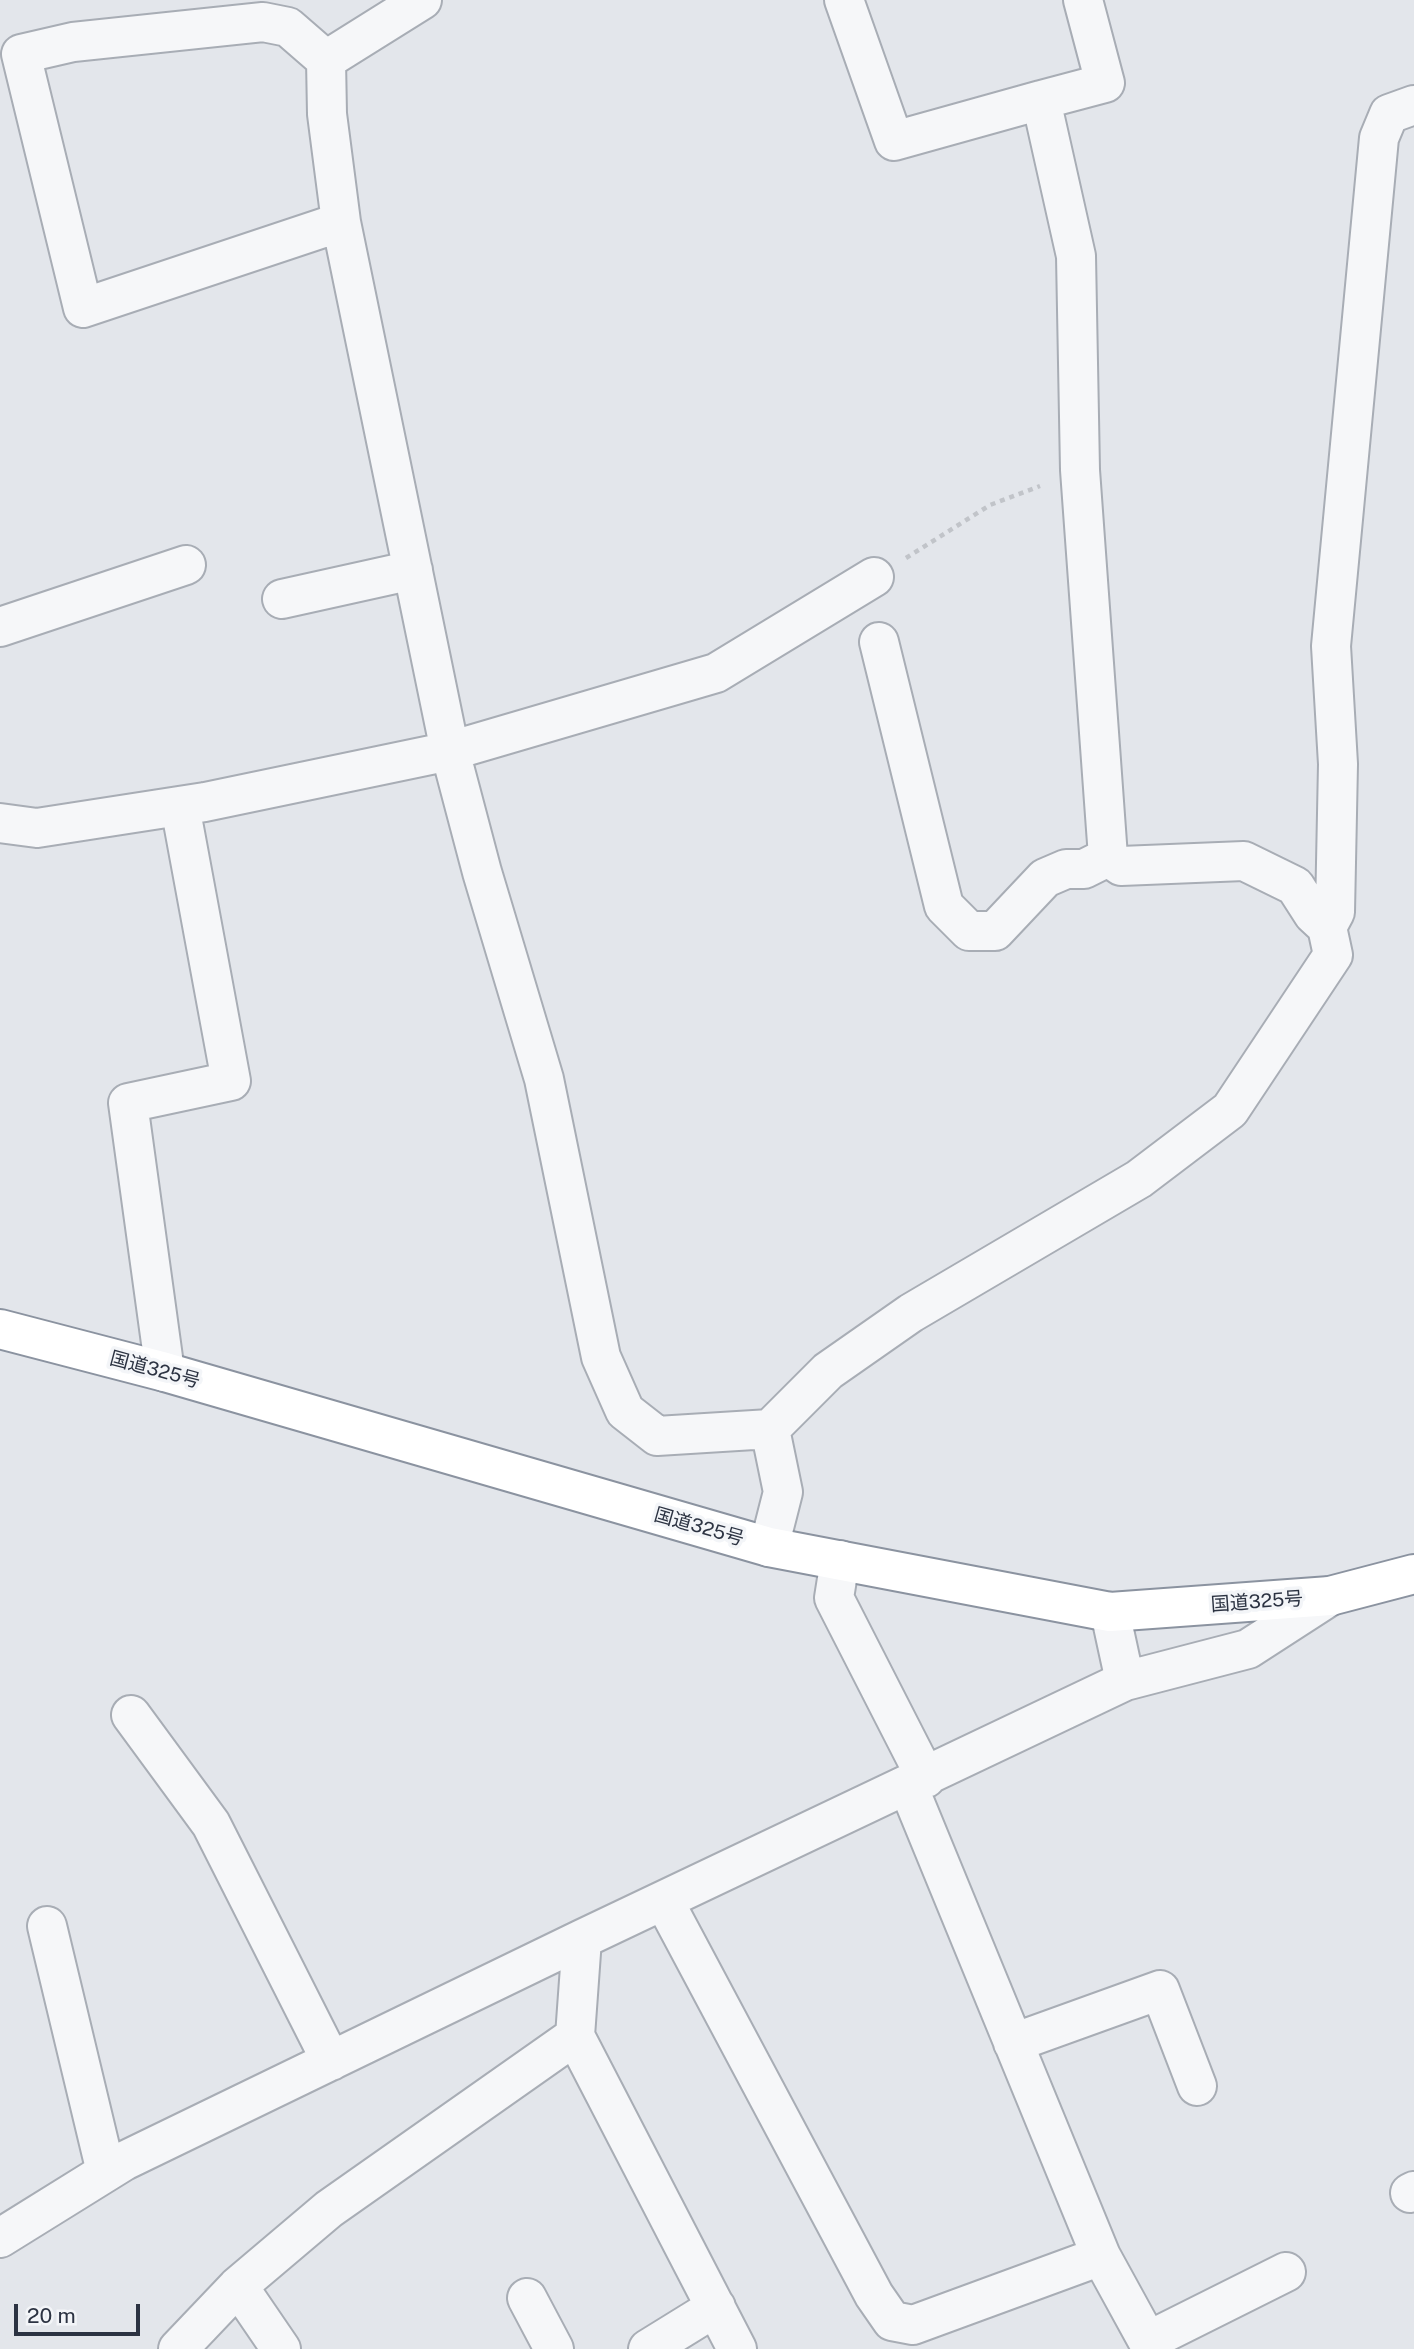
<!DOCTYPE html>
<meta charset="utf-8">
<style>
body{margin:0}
#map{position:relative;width:1414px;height:2349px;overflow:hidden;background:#e3e6eb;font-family:"Public Sans",sans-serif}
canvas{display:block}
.scale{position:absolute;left:14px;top:2304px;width:126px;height:32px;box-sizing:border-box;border:4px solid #2c3342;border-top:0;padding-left:9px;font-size:21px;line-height:24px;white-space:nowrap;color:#2c3342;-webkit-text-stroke:5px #f3f5f8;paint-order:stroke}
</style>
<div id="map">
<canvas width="1414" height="2349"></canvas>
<div class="scale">20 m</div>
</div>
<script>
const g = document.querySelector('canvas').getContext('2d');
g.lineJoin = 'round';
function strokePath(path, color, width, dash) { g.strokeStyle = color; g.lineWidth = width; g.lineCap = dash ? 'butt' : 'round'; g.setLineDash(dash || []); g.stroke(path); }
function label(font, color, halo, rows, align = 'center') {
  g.font = font + ' "Public Sans","Noto Sans JP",sans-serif'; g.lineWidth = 7; g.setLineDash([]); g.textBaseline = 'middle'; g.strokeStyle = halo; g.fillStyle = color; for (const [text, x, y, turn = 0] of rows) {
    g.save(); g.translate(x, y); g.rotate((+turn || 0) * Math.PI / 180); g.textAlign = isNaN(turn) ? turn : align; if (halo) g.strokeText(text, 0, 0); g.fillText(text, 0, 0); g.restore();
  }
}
const minor = new Path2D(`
 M 422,0 L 326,60 L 327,114 L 341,222 L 450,751 L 482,872 L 544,1079 L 601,1357 L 625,1411 L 657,1436 L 770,1429
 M 844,0 L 894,141 L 1041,100
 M 1083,0 L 1105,83 L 1041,100 L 1076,256 L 1080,470 L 1108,857
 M 326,60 L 288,27 L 263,22 L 73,42 L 21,54 L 83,308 L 341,222
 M 282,599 L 413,570
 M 0,627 L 186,565
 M 879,642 L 944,906 L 969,931 L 995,931 L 1045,878 L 1066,869 L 1084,869 L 1108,857
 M 0,823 L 37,828 L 205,802 L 450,751 L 716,673 L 874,577
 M 1327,927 L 1335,912 L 1338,764 L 1331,646 L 1379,138 L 1389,114 L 1414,105
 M 165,1372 L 128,1103 L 231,1081 L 180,806
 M 769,1547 L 783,1492 L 770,1429 L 828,1371 L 911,1313 L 1139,1179 L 1230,1110 L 1333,955 L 1327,927 L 1313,914 L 1295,886 L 1244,861 L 1121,866 L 1108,857
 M 840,1560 L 834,1598 L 926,1778
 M 1110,1612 L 1125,1681
 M 131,1715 L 211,1824 L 331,2061
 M 908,1786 L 1101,2256 L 1152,2349
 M 664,1901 L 874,2295 L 892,2321 L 913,2325 L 1101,2256
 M 47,1926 L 106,2172
 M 575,2036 L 737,2349
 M 1013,2043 L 1160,1990 L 1197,2086
 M 1410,2193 L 1414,2191
 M 0,2238 L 124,2161 L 582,1939 L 1125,1681 L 1248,1649 L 1330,1596
 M 238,2286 L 281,2349
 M 527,2298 L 554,2349
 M 1148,2341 L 1286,2272
 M 178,2349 L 238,2286 L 329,2209 L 575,2036 L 582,1939
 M 648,2349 L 716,2307`);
const highway = new Path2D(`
 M 0,1329 L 165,1372 L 769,1547 L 1110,1612 L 1330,1596 L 1414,1574`);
strokePath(minor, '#a8adb5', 42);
strokePath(highway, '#8b93a0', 42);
strokePath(new Path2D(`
 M 906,558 L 990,505 L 1040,486`), '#c1c4c9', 4.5, [5, 5]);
strokePath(minor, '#f6f7f9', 38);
strokePath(highway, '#fff', 38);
label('19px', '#2c3342', '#f3f5f8', [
 ["国道325号",155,1370,15],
 ["国道325号",699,1527,16],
 ["国道325号",1257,1602,-4]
]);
</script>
